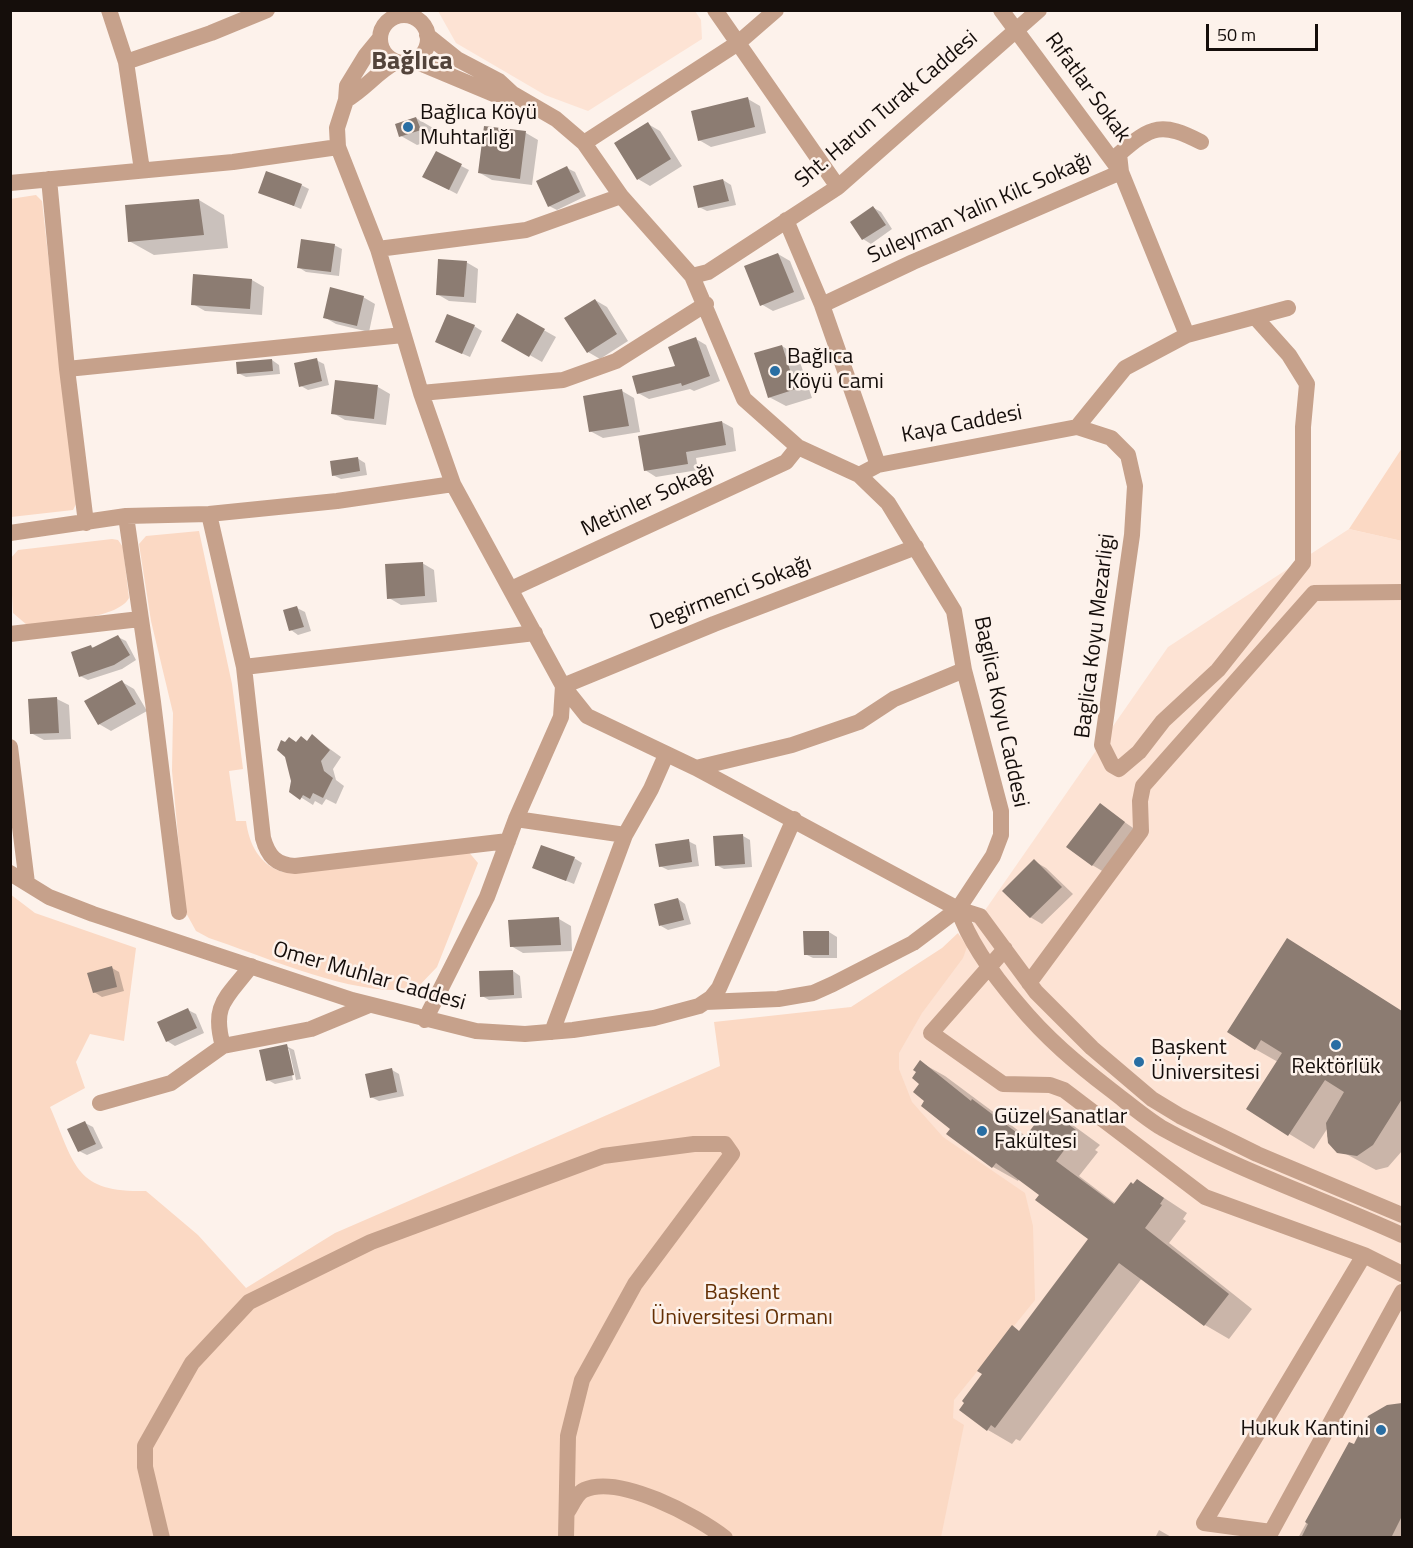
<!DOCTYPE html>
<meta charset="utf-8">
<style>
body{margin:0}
#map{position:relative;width:1413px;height:1548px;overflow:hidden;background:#fdf2eb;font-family:"Titillium Web",sans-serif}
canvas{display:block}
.frame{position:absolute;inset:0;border:12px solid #150e0b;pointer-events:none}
.scale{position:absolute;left:1206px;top:24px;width:112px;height:27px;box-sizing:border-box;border:3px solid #150e0b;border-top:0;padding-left:8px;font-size:18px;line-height:21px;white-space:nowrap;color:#150e0b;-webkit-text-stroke:4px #fdf2eb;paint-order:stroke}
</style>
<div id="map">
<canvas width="1413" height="1548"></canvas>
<div class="frame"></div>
<div class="scale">50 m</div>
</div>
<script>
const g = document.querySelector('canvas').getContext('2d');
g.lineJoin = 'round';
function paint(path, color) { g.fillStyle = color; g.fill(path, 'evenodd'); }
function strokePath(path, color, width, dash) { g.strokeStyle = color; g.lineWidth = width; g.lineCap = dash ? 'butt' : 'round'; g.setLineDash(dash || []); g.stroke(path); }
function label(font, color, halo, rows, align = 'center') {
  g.font = font + ' "Titillium Web",sans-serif'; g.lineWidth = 5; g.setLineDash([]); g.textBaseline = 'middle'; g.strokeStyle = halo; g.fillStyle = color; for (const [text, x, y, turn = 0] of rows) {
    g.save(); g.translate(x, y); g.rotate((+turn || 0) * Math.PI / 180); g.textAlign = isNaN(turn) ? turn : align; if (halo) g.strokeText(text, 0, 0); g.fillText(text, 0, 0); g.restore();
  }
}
paint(new Path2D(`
 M 438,11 L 695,11 L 701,20 L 702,39 L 588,111 L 545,95 L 456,43 Z
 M 1349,529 L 1402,541 L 1402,1537 L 740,1538 L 790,1192 L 963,931 L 981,916 L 1168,647 Z`), '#fde3d4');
paint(new Path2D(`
 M 36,195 L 42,201 L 76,504 L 73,510 L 11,517 L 10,199 Z
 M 1402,448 L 1402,541 L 1349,529 Z
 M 199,531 L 232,684 L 243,769 L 229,771 L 236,821 L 246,821 C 249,844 259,864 282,872 L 467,850 L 478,863 L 437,967 L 417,988 C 360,1000 264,956 209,938 L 196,931 L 185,911 L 172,771 L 173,713 L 151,621 L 139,544 L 146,536 Z
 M 112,539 L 118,540 L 123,547 L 129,598 C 117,620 52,621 27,625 L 13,613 L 10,559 L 18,550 Z
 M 10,894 L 35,913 L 136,948 L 124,1041 L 90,1034 L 76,1062 L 85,1088 L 50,1107 C 75,1164 74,1193 146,1191 L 198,1235 L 246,1288 L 335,1233 L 720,1066 L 714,1022 L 851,1007 L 942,948 L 958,933 L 967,947 L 963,958 L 922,1013 L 899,1053 L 899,1069 L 912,1102 L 943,1137 L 1025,1193 L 1033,1226 L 1035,1300 L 954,1400 L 953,1418 L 964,1425 L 941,1537 L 11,1537 Z`), '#fbd9c4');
paint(new Path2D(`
 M 748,99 L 760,106 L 766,133 L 711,147 L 699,140 Z
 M 416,118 L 433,128 L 436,139 L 417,145 L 401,136 Z
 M 648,124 L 660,131 L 682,166 L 650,186 L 638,179 Z
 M 486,127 L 526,133 L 538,140 L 532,185 L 492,180 L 480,173 Z
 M 436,153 L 469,170 L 457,194 L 432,181 Z
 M 567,168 L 575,172 L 586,196 L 557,210 L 549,206 Z
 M 723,180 L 731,185 L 736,205 L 707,211 L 699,207 Z
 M 301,185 L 309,189 L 301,209 L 260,192 Z
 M 199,200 L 224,215 L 228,248 L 154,255 L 129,241 Z
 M 874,208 L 881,212 L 892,229 L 871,244 L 863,239 Z
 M 334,245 L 342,249 L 339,276 L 306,272 L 298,267 Z
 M 778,254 L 790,261 L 805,299 L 773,311 L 761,304 Z
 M 466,262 L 478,269 L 476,303 L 449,301 L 437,294 Z
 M 195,276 L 252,280 L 264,287 L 262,315 L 205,311 L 193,304 Z
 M 363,297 L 375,304 L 369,332 L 336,324 L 324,317 Z
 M 595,300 L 607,307 L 628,341 L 600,359 L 588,352 Z
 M 517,315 L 556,337 L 542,362 L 503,340 Z
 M 474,326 L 482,331 L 470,357 L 445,346 Z
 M 696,339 L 706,345 L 720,381 L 694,391 L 690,389 L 649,399 L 638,393 L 677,367 Z
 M 782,346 L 798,356 L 812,398 L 786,406 L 769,397 Z
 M 272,360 L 279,365 L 280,374 L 246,377 L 238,373 Z
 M 316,360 L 324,364 L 329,385 L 308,390 L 301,386 Z
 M 378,387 L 390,394 L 386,425 L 345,420 L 333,413 Z
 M 622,391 L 634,398 L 640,432 L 603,438 L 590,431 Z
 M 722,422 L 733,428 L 736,451 L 696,458 L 698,470 L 656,477 L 645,470 Z
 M 357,458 L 365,463 L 367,475 L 341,479 L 333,475 Z
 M 422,563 L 434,570 L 437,602 L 401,605 L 389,598 Z
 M 297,608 L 305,612 L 311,631 L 298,635 L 291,630 Z
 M 118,637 L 126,641 L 136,660 L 122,669 L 88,680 L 80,676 L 91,646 L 95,649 Z
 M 122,682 L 134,689 L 147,711 L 111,731 L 99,724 Z
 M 57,699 L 69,705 L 71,739 L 44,740 L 31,733 L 29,700 Z
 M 312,736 L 341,757 L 333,769 L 336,780 L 344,786 L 336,804 L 326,799 L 322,805 L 315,801 L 313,805 L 291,791 L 297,744 L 308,742 Z
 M 1100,805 L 1136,830 L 1104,872 L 1092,865 Z
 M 743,836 L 750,840 L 752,867 L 724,869 L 716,865 Z
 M 688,841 L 696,845 L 699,866 L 668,870 L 660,866 Z
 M 574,858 L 582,863 L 574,884 L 534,868 Z
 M 1034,861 L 1046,868 L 1073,894 L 1042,924 L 1030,917 Z
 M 678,899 L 685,904 L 691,924 L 668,930 L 661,926 Z
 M 559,919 L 571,926 L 572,951 L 523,953 L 511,946 Z
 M 829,932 L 837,937 L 837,958 L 813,958 L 805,954 Z
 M 1312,954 L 1402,1012 L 1402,1151 L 1388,1167 L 1376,1170 L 1333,1147 L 1327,1136 L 1329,1126 L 1314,1149 L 1248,1109 L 1278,1062 L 1255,1049 Z
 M 112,968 L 119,972 L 124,991 L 102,997 L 94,992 Z
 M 513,971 L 520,976 L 522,998 L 489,1000 L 482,996 Z
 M 188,1010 L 196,1014 L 204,1033 L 175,1046 L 167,1041 Z
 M 286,1046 L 294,1050 L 301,1079 L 296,1080 L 289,1049 L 286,1049 L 293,1080 L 275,1084 L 268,1080 Z
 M 920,1062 L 945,1076 L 1027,1137 L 1049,1112 L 1074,1126 L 1100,1145 L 1095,1150 L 1098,1152 L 1079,1176 L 1116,1204 L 1137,1180 L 1187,1213 L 1183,1219 L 1186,1221 L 1169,1243 L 1252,1309 L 1229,1339 L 1205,1325 L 1142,1278 L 1020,1441 L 1016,1439 L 1012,1444 L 988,1430 L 1020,1332 L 1090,1239 L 1041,1195 L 1019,1179 L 1018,1181 L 993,1167 L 948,1133 L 952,1128 L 927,1101 L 922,1084 Z
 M 392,1070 L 399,1074 L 404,1096 L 379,1101 L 371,1097 Z
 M 85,1123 L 93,1127 L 103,1148 L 87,1155 L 79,1151 Z
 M 1388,1406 L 1402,1406 L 1402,1538 L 1298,1538 L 1350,1444 L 1355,1446 Z
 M 1159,1530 L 1173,1538 L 1155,1538 Z`), '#0003');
paint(new Path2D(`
 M 748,97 L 755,127 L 698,141 L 691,111 Z
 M 416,117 L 421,130 L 399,137 L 395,124 Z
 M 648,122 L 671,159 L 637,180 L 614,143 Z
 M 484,126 L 526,131 L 520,179 L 478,173 Z
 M 436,151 L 462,164 L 449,190 L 422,177 Z
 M 567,166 L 580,192 L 548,207 L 536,181 Z
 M 266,171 L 302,184 L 294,206 L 258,193 Z
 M 723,179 L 729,201 L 698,208 L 693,186 Z
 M 199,199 L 204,235 L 128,242 L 125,205 Z
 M 873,206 L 886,225 L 862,240 L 850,222 Z
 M 301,239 L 335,244 L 331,272 L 297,268 Z
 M 778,253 L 794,292 L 760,306 L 744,266 Z
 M 438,259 L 467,261 L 464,297 L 436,295 Z
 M 193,274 L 252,279 L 250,309 L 191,305 Z
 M 330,287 L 364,296 L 357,326 L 323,318 Z
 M 595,299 L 617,334 L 587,353 L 564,318 Z
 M 517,313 L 545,329 L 529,357 L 501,341 Z
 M 447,314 L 475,325 L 462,354 L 435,342 Z
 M 696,337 L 710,376 L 682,386 L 681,383 L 637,394 L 632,376 L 675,366 L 668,347 Z
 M 782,345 L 796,389 L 768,398 L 754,353 Z
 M 317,358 L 322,381 L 299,387 L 294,363 Z
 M 272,359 L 273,371 L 237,374 L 236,362 Z
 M 335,380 L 378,385 L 374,419 L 331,414 Z
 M 622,389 L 629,426 L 589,432 L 583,396 Z
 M 722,421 L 726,445 L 686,452 L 688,464 L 644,471 L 638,436 Z
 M 358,457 L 360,471 L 332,476 L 330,461 Z
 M 423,562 L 425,596 L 387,599 L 385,564 Z
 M 297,606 L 304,627 L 289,631 L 283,610 Z
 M 118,635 L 130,655 L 114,665 L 79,677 L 71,652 L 91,645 L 92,648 Z
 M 122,680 L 136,704 L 98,725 L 84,701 Z
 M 57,697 L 59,733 L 30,734 L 28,699 Z
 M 312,734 L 330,750 L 321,761 L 324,771 L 333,778 L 323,798 L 313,793 L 310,799 L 303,795 L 300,800 L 289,792 L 291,781 L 285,757 L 277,750 L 281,740 L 285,742 L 289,737 L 296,742 L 301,736 L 307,741 Z
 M 1100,803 L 1125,822 L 1092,866 L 1066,847 Z
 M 743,834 L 745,864 L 715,866 L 713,836 Z
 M 689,839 L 692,862 L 659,867 L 655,844 Z
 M 541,845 L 575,857 L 566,881 L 532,868 Z
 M 1034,859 L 1062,887 L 1030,918 L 1002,891 Z
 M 678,898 L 684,920 L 659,926 L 654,904 Z
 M 559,917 L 561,945 L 510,947 L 508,920 Z
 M 803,931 L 829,931 L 829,955 L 804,955 Z
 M 1287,938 L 1402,1011 L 1402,1099 L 1373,1145 L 1357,1156 L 1337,1153 L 1328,1143 L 1326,1123 L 1344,1092 L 1325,1080 L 1288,1136 L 1246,1109 L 1282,1053 L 1261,1040 L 1255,1050 L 1227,1032 Z
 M 112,966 L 117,987 L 93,993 L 87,973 Z
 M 513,970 L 514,995 L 480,997 L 479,971 Z
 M 188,1008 L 197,1028 L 166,1042 L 157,1022 Z
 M 287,1044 L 294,1075 L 266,1081 L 259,1050 Z
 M 920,1060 L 971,1101 L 972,1099 L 1024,1138 L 1043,1114 L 1045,1115 L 1049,1110 L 1076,1130 L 1072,1135 L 1074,1137 L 1056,1161 L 1114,1204 L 1131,1182 L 1133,1184 L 1137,1179 L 1164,1198 L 1160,1204 L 1162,1205 L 1145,1228 L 1229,1294 L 1204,1326 L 1119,1263 L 995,1428 L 991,1425 L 987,1431 L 959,1410 L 964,1403 L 962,1401 L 982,1374 L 977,1371 L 1012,1325 L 1019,1331 L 1088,1239 L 1035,1200 L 1039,1195 L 996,1163 L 992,1168 L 946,1134 L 950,1129 L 921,1106 L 924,1101 L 913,1092 L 919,1084 L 912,1078 L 916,1072 L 913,1070 Z
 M 392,1068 L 397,1092 L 370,1098 L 365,1074 Z
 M 85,1121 L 96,1144 L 78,1152 L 67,1129 Z
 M 1402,1403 L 1402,1516 L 1391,1538 L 1301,1538 L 1308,1524 L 1305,1522 L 1320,1495 L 1349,1442 L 1354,1444 L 1368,1416 L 1387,1405 Z`), '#8c7c72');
strokePath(new Path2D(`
 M 109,10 L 126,62 L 142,170
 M 715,10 L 838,187
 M 1001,10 L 1121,172 L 1187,335
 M380 39a24 24 0 1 1 48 0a24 24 0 1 1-48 0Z
 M 427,35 L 457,59 L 499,81 L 513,94 L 556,119 L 584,143 L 621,196 L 692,276 L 744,399 L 798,447 L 859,475 L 888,503 L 954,611 L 964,670 L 1001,811 L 1001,835 L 993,856 L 958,909 L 913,943 L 833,984 L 813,993 L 778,999 L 705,1002
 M 380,38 L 366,55 L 347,86 L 346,100 L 337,128 L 338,147 L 378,249 L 421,393 L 453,484 L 563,686 L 587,716 L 696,768 L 958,909 L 980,916 L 1036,992 L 1092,1048 L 1152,1099 L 1180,1116 L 1257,1154 L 1402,1215
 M 415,61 L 494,94 L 513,94
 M 126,62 L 211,33 L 267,10
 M 346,100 C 365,89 377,72 396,62
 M 584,143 L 738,43 L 776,10
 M 49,179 L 67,369
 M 10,183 L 233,162 L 338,147
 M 786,220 L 822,305 L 878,465
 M 378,249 L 526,230 L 621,196
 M 692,276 L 708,272 L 838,187 L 1039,10
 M 822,305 L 913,262 L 1121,172 L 1119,154 C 1152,125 1162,122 1201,142
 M 421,393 L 563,380 L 616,361 L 706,304
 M 1077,427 L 1125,368 L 1187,335 L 1288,308
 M 859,475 L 878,465 L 1077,427 L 1111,438 L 1128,455 L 1135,486 L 1132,535 L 1102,745 L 1112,765 L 1119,769 L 1139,752 L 1163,721 L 1218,670 L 1303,563 L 1303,427 L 1307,384 L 1289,355 L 1255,317
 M 209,514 L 244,667 L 263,838 C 268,856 276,865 295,866 L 508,841
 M 126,516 L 153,702 L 179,912
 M 86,523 L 67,369 L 403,335
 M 10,533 L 126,516 L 209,514 L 337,501 L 453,484
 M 511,589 L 786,462 L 798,447
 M 10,634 L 140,619
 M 244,667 L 535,633
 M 10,747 L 27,883
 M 696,768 L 792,745 L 859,722 L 894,699 L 964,670
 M 516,819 L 625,835 L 651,789 L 666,755
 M 10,873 L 49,897 L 93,914 L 352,1000 L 476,1031 L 525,1034 L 573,1030 L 654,1018 L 699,1006 L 711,998 L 719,988 L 794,819
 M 958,909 C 970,944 994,976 1018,1004 C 1046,1038 1077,1064 1111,1090 C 1128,1103 1144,1117 1162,1128 C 1239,1171 1323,1199 1402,1235
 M 1005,949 L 931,1033 L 1003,1084 L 1050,1085 L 1064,1090 L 1205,1197 L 1364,1255 L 1402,1274
 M 1029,983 L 1141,831 L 1140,801 L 1143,786 L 1314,593 L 1402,592
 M 425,1020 L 487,897 L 516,819 L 561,717 L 563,686 L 714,624 L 916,547
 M 552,1032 L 625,835
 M 223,1046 C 211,1004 227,998 251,966
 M 100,1103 L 171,1083 L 223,1046 L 311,1029 L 369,1005
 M 1364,1255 L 1204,1523 L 1271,1532 L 1402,1292
 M 568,1511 C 572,1505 577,1493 584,1490 C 619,1474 697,1516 725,1538
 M 162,1538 L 145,1467 L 145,1446 L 192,1363 L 249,1302 L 371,1242 L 603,1156 L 694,1144 L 725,1144 L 732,1154 L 635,1284 L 582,1380 L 568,1436 L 566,1538`), '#c6a18b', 16);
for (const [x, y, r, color] of [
 [408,127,6,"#296ea3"],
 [775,371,6,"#296ea3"],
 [1336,1045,6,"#296ea3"],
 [1139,1062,6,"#296ea3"],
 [982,1131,6,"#296ea3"],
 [1381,1430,6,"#296ea3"]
]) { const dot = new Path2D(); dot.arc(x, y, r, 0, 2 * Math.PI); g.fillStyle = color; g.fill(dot); strokePath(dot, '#fdf2eb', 2); }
label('22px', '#150e0b', '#fdf2eb', [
 ["Rıfatlar Sokak",1087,88,54],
 ["Sht. Harun Turak Caddesi",887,110,-40],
 ["Suleyman Yalin Kilc Sokağı",980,209,-24],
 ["Kaya Caddesi",962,425,-11],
 ["Metinler Sokağı",648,501,-25],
 ["Degirmenci Sokağı",731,594,-21],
 ["Baglica Koyu Mezarligi",1096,636,-83],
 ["Baglica Koyu Caddesi",1000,712,78],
 ["Omer Muhlar Caddesi",369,977,16]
]);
label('22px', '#150e0b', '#fdf2eb', [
 ["Bağlıca Köyü",420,114],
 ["Muhtarlığı",420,139],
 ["Bağlıca",787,358],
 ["Köyü Cami",787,383],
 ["Başkent",1151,1049],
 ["Üniversitesi",1151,1074],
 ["Rektörlük",1336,1068,"center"],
 ["Güzel Sanatlar",994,1118],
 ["Fakültesi",994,1143],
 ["Hukuk Kantini",1369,1430,"right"]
], 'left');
label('22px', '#653106', '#fdf2eb', [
 ["Başkent",742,1294],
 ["Üniversitesi Ormanı",742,1319]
]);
label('bold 26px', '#53443b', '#fdf2eb', [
 ["Bağlıca",412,63]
]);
</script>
